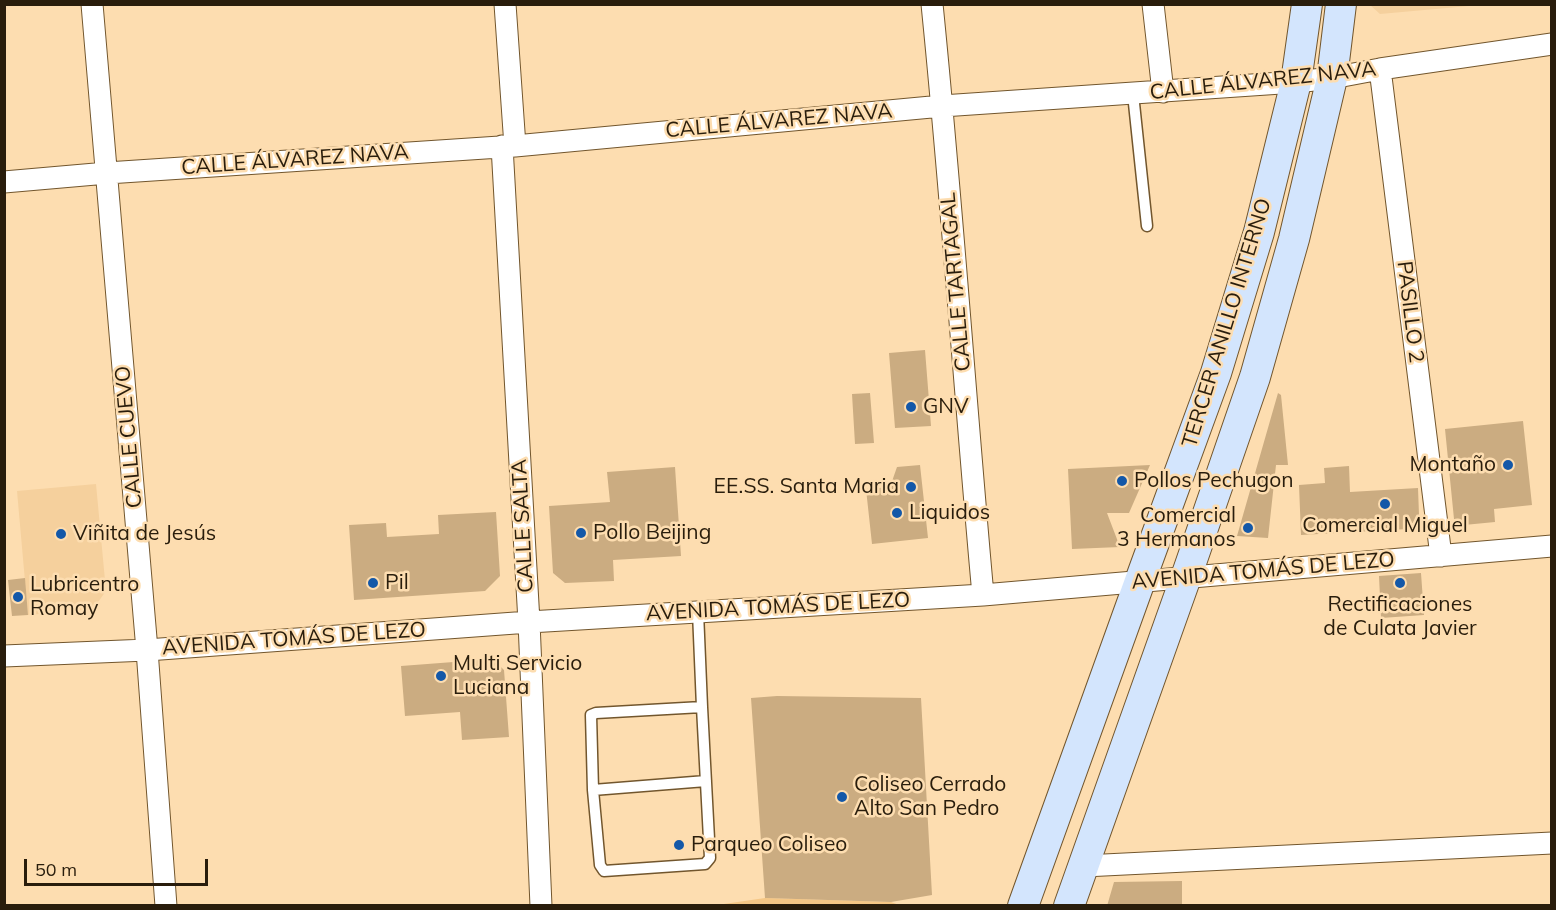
<!DOCTYPE html>
<meta charset="utf-8">
<style>
body{margin:0}
#map{position:relative;width:1556px;height:910px;overflow:hidden;background:#fdddb0;font-family:Mulish,sans-serif}
canvas{display:block}
.frame{position:absolute;inset:0;border:6px solid #291d0c;pointer-events:none}
.scale{position:absolute;left:24px;top:859px;width:184px;height:27px;box-sizing:border-box;border:3px solid #291d0c;border-top:0;padding-left:8px;font-size:18px;line-height:21px;white-space:nowrap;color:#291d0c;-webkit-text-stroke:4px #fdddb0;paint-order:stroke}
</style>
<div id="map">
<canvas width="1556" height="910"></canvas>
<div class="frame"></div>
<div class="scale">50 m</div>
</div>
<script>
const g = document.querySelector('canvas').getContext('2d');
g.lineJoin = 'round';
function paint(path, color) { g.fillStyle = color; g.fill(path, 'evenodd'); }
function strokePath(path, color, width, dash) { g.strokeStyle = color; g.lineWidth = width; g.lineCap = dash ? 'butt' : 'round'; g.setLineDash(dash || []); g.stroke(path); }
function label(font, color, halo, rows, align = 'center') {
  g.font = font + ' Mulish,sans-serif'; g.lineWidth = 5; g.setLineDash([]); g.textBaseline = 'middle'; g.strokeStyle = halo; g.fillStyle = color; for (const [text, x, y, turn = 0] of rows) {
    g.save(); g.translate(x, y); g.rotate((+turn || 0) * Math.PI / 180); g.textAlign = isNaN(turn) ? turn : align; if (halo) g.strokeText(text, 0, 0); g.fillText(text, 0, 0); g.restore();
  }
}
paint(new Path2D(`
 M 1370,5 L 1480,5 L 1380,14 Z
 M 96,484 L 106,591 L 93,609 L 28,615 L 17,491 Z`), '#f5d09d');
paint(new Path2D(`
 M 765,898 L 891,902 L 899,905 L 717,905 Z`), '#f5c786');
paint(new Path2D(`
 M 925,350 L 931,426 L 895,428 L 889,353 Z
 M 870,393 L 874,443 L 855,444 L 852,394 Z
 M 1278,393 L 1281,395 L 1288,465 L 1276,465 L 1268,538 L 1237,536 Z
 M 1523,421 L 1532,505 L 1494,509 L 1495,522 L 1464,525 L 1454,519 L 1445,429 Z
 M 920,465 L 928,538 L 872,544 L 866,489 L 890,487 L 897,467 Z
 M 1150,465 L 1129,513 L 1107,513 L 1120,547 L 1072,549 L 1068,469 Z
 M 1349,466 L 1350,492 L 1418,488 L 1419,515 L 1408,529 L 1301,535 L 1299,485 L 1325,483 L 1324,468 Z
 M 675,467 L 681,556 L 613,560 L 614,581 L 565,583 L 553,573 L 549,506 L 610,502 L 607,472 Z
 M 496,512 L 500,576 L 485,591 L 354,600 L 349,525 L 386,523 L 387,537 L 439,534 L 438,515 Z
 M 1421,573 L 1424,615 L 1381,618 L 1379,576 Z
 M 25,578 L 28,615 L 12,616 L 8,580 Z
 M 493,659 L 504,670 L 509,737 L 462,740 L 460,712 L 405,716 L 401,666 Z
 M 777,696 L 921,698 L 932,895 L 891,902 L 765,898 L 751,698 Z
 M 1182,881 L 1182,906 L 1107,906 L 1114,882 Z`), '#cbac81');
const lane = new Path2D(`
 M 1133,94 L 1147,226
 M 698,612 L 702,707
 M 702,707 L 710,858 L 705,864 L 604,871 L 600,865 L 593,790 L 591,715 L 596,713 Z
 M 593,790 L 706,781`);
const street = new Path2D(`
 M 92,4 L 147,650 L 166,906
 M 505,4 L 515,146
 M 932,4 C 952,201 965,398 983,595
 M 1153,4 L 1163,92
 M 1380,69 L 1441,556
 M 502,146 L 529,622 L 541,906
 M 4,182 L 107,173 L 515,146 L 942,106 L 1296,82 L 1332,78 L 1380,69 L 1552,44
 M 4,656 L 147,650 L 529,622 L 983,595 L 1552,546
 M 1084,866 L 1552,843`);
const secondary = new Path2D(`
 M 1023,906 L 1140,581 L 1216,373 L 1259,232 L 1296,82 L 1307,4
 M 1069,906 L 1186,577 L 1255,377 L 1294,239 L 1332,78 L 1341,4`);
strokePath(lane, '#72562d', 13);
strokePath(street, '#72562d', 23);
strokePath(secondary, '#72562d', 32);
strokePath(lane, '#fff', 10);
strokePath(street, '#fff', 21);
strokePath(secondary, '#d3e5fd', 30);
for (const [x, y, r, color] of [
 [911,407,6,"#1458a8"],
 [1508,465,6,"#1458a8"],
 [1122,481,6,"#1458a8"],
 [911,487,6,"#1458a8"],
 [1385,504,6,"#1458a8"],
 [897,513,6,"#1458a8"],
 [1248,528,6,"#1458a8"],
 [581,533,6,"#1458a8"],
 [61,534,6,"#1458a8"],
 [373,583,6,"#1458a8"],
 [1400,583,6,"#1458a8"],
 [18,597,6,"#1458a8"],
 [441,676,6,"#1458a8"],
 [842,797,6,"#1458a8"],
 [679,845,6,"#1458a8"]
]) { const dot = new Path2D(); dot.arc(x, y, r, 0, 2 * Math.PI); g.fillStyle = color; g.fill(dot); strokePath(dot, '#fdddb0', 2); }
label('21px', '#291d0c', '#fdddb0', [
 ["CALLE ÁLVAREZ NAVA",1263,81,-6],
 ["CALLE ÁLVAREZ NAVA",779,121,-5],
 ["CALLE ÁLVAREZ NAVA",295,160,-4],
 ["CALLE TARTAGAL",956,282,-95],
 ["PASILLO 2",1410,312,83],
 ["TERCER ANILLO INTERNO",1227,323,-73],
 ["CALLE CUEVO",129,437,-95],
 ["CALLE SALTA",523,526,-93],
 ["AVENIDA TOMÁS DE LEZO",1263,571,-5],
 ["AVENIDA TOMÁS DE LEZO",778,607,-3],
 ["AVENIDA TOMÁS DE LEZO",294,639,-4]
]);
label('21px', '#291d0c', '#fdddb0', [
 ["GNV",923,407],
 ["Montaño",1496,465,"right"],
 ["Pollos Pechugon",1134,481],
 ["EE.SS. Santa Maria",899,487,"right"],
 ["Liquidos",909,513],
 ["Comercial",1236,516,"right"],
 ["3 Hermanos",1236,540,"right"],
 ["Comercial Miguel",1385,526,"center"],
 ["Pollo Beijing",593,533],
 ["Viñita de Jesús",73,534],
 ["Pil",385,583],
 ["Lubricentro",30,585],
 ["Romay",30,609],
 ["Rectificaciones",1400,605,"center"],
 ["de Culata Javier",1400,629,"center"],
 ["Multi Servicio",453,664],
 ["Luciana",453,688],
 ["Coliseo Cerrado",854,785],
 ["Alto San Pedro",854,809],
 ["Parqueo Coliseo",691,845]
], 'left');
</script>
